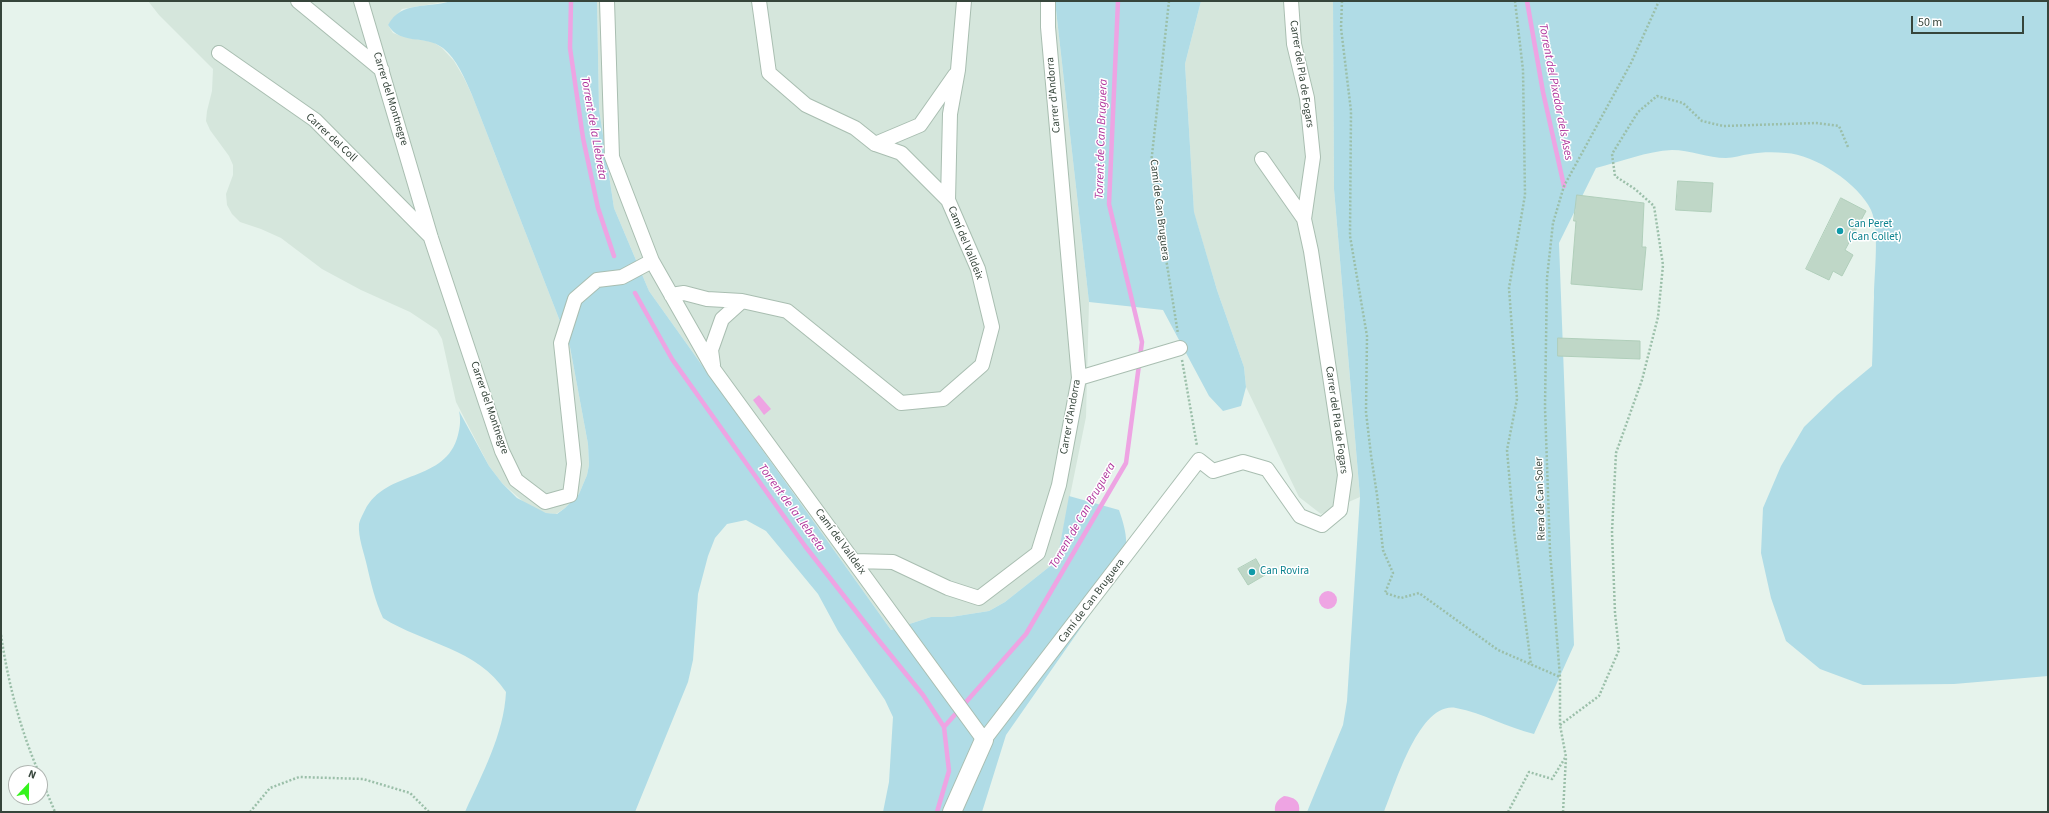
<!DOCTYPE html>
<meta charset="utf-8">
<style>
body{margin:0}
#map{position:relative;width:2049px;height:813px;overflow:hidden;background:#e6f3ec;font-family:"Source Sans 3",sans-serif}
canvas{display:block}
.frame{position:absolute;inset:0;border:2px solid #36453b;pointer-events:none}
.north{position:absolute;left:8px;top:765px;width:40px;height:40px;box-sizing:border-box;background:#fff;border:1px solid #afb5b1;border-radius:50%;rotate:22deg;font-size:11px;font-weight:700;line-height:16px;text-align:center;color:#36453b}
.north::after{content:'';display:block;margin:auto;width:14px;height:18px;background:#35f31d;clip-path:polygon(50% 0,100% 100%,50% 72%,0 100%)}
.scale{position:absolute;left:1911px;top:16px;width:113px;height:18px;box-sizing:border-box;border:2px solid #36453b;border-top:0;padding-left:5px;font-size:12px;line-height:14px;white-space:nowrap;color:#36453b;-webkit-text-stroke:3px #fff;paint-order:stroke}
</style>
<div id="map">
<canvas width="2049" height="813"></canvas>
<div class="frame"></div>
<div class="north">N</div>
<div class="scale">50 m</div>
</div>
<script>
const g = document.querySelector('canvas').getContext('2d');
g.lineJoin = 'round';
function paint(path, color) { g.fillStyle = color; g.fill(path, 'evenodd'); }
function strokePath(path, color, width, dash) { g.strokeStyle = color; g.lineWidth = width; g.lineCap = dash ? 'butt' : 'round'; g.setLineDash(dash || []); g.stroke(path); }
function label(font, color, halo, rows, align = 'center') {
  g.font = font + ' "Source Sans 3",sans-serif'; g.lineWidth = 3; g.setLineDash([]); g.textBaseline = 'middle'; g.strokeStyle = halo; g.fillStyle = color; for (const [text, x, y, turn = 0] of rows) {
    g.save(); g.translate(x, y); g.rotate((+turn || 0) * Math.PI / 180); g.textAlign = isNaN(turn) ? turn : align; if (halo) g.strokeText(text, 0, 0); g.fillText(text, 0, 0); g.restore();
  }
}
paint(new Path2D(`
 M 148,1 L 451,1 L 402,9 L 388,25 L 393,33 L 404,37 L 433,42 L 442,48 L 454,61 L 464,78 L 472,95 L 570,347 L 588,444 L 589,465 L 587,475 L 579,494 L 565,508 L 556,514 L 546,513 L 527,505 L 502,483 L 489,466 L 456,402 L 442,339 L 437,330 L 410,312 L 361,290 L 322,269 L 281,238 L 261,229 L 240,222 L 232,214 L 227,205 L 226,194 L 233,175 L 233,165 L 229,156 L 210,130 L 206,121 L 207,111 L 212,91 L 213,69 L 159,15 Z
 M 597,1 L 1055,1 L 1089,302 L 1086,417 L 1059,550 L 1049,567 L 1005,602 L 989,611 L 951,617 L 931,617 L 891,630 L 649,291 L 614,208 L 599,109 Z
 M 1201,1 L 1333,1 L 1334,189 L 1360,497 L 1321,514 L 1299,497 L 1246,387 L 1244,367 L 1217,290 L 1194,213 L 1185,64 Z`), '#d5e6dc');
paint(new Path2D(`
 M 451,1 L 597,1 L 599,109 L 614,208 L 649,291 L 891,630 L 931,617 L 951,617 L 989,611 L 1005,602 L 1049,567 L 1059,550 L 1069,496 L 1119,510 C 1128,536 1129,547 1119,573 L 1006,735 L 982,812 L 883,812 L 889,782 L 893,717 L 885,700 L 838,631 L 818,594 L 766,531 L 746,520 L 727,524 L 715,538 L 708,556 L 698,594 L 693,660 L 688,682 L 635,812 L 465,812 C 482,774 504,734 506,692 C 477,648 424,644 383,618 C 375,601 371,583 367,566 C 364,552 358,538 359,524 C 360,519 363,514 365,510 C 386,469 446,483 458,435 C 460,427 461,420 459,411 L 489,466 L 502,483 L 517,498 L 546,513 L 557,514 L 565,508 L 579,494 L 587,475 L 589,465 L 588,444 L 570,347 L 472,95 C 465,79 457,59 443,48 C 424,34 401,46 388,25 C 402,0 427,9 451,1 Z
 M 1055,1 L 1201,1 L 1185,64 L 1194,212 L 1217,290 L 1244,367 L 1246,387 L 1241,406 L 1223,411 L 1209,396 L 1163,310 L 1089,302 Z
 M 1333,1 L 2048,1 L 2048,676 L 1954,684 L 1863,685 L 1820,669 L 1786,641 L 1771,598 L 1761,553 L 1763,508 L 1781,466 L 1804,427 L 1837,395 L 1872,366 C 1873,343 1873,320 1874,297 C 1874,274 1880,230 1871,210 C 1859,184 1814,154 1786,153 C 1774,152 1761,152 1750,154 C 1741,155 1734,158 1726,158 C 1708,158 1690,150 1672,150 C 1647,151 1620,162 1596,168 L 1559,243 L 1574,645 L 1534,734 C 1508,728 1483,713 1456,708 C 1419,701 1395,786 1384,812 L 1307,812 L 1343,725 L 1347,701 L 1360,497 L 1334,189 Z`), '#b0dce6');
paint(new Path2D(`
 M 759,395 L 771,409 L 764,415 L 753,400 Z
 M1319 600a9 9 0 1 1 18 0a9 9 0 1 1-18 0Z
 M 1284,796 C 1294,797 1301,801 1299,812 L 1275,812 C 1274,804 1277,800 1284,796 Z`), '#eea4e3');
strokePath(new Path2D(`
 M 571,1 L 570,48 L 583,138 L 598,208 L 614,256
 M 1527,1 L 1543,92 L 1564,186
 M 635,293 L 672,359 L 805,546 L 876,637 L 923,695 L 944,727
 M 937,812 L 949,771 L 944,727 L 1026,634 L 1126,463 L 1142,342 L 1109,204 L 1118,1`), '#eea4e3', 4.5);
const building = new Path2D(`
 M 1678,181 L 1713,183 L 1711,212 L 1676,210 Z
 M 1577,195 L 1644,203 L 1642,247 L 1646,247 L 1642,290 L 1571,284 L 1576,221 L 1574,221 Z
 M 1841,198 L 1866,211 L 1845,250 L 1853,255 L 1842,276 L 1833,271 L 1829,280 L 1806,269 Z
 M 1558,338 L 1640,341 L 1640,359 L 1558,356 Z
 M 1256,559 L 1265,575 L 1248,585 L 1238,569 Z`);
paint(building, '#bfd7c7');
strokePath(building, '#b0ceba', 1);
const minor = new Path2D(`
 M 298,1 L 382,70
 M 361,1 L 431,238 L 502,451 L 516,480 L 545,502 L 570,495 L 574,464 L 561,343 L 575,299 L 597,280 L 622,277 L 652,261
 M 607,1 L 612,157 L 652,261 L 714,370 L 984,740 L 1199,460 L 1213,471 L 1243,462 L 1267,469 L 1300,516 L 1322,525 L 1340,510 L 1345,475 L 1311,251 L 1304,219 L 1313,157 L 1307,98 L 1294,44 L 1291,1
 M 219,53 L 315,120 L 430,236
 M 875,144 L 920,125 L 955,75
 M 1262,159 L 1304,219
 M 948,200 L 950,114 L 958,70 L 964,1
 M 671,295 L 684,293 L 707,299 L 742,301 L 787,311 L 901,403 L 943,399 L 982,365 L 992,327 L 978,269 L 948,200 L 901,153 L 875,144 L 855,128 L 806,105 L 769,73 L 759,1
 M 713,365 L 711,350 L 722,319 L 742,301
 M 1079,378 L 1180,348
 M 854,561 L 893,562 L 948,588 L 979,598 L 1038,553 L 1059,485 L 1079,378 L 1048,27 L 1048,1`);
const tertiary = new Path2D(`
 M 952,812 L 984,740`);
strokePath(minor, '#a9beb1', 16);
strokePath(tertiary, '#a9beb1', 20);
strokePath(new Path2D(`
 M 1169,1 L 1151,164 L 1178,334
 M 1342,1 L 1341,28 L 1351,111 L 1350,236 L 1367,336 L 1366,412 L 1371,455 L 1377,495 L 1383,550 L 1393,573 L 1385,593 L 1401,598 L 1419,593 L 1498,650 L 1560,677
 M 1515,1 L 1523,70 L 1525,195 L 1509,288 L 1517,399 L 1507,450 L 1514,531 L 1531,665
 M 1182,360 L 1197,446
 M 1,635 C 8,682 20,729 39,773
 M 1560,725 L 1599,696 L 1619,650 L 1615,613 L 1612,532 L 1616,453 L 1642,380 L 1658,317 L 1663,265 L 1654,206 L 1635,189 L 1615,176 L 1612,154 L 1638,112 L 1657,96 L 1683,103 L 1702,121 L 1723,126 L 1816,123 L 1839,126 L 1848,147
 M 40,776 L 55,812
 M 250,812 L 270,788 L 299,777 L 363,779 L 410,793 L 429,812
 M 1508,812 L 1529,772 L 1552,779 L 1565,758
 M 1563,812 L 1566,757 L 1560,725 L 1560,677 L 1550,551 L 1545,407 L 1547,278 L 1553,223 L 1564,186 L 1631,63 L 1659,1`), '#9bbfa9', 2.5, [2, 2]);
strokePath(minor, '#fff', 14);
strokePath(tertiary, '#fff', 18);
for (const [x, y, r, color] of [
 [1840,231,4,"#0f9aa8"],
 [1252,572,4,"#0f9aa8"]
]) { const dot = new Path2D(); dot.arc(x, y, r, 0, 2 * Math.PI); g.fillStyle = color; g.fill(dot); strokePath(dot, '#fff', 1.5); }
label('11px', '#36453b', '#fff', [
 ["Carrer del Pla de Fogars",1301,74,81],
 ["Carrer d'Andorra",1054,95,-95],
 ["Carrer del Montnegre",390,99,73],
 ["Carrer del Coll",331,138,43],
 ["Camí de Can Bruguera",1159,210,83],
 ["Camí del Valldeix",965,243,68],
 ["Carrer del Montnegre",489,408,71],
 ["Carrer d'Andorra",1071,417,-80],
 ["Carrer del Pla de Fogars",1336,420,82],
 ["Riera de Can Soler",1541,499,-92],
 ["Camí del Valldeix",840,542,54],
 ["Camí de Can Bruguera",1092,601,-53]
]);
label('11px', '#0d838f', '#fff', [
 ["Can Peret",1848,225],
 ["(Can Collet)",1848,238],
 ["Can Rovira",1260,572]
], 'left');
label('italic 12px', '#ae329a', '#fff', [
 ["Torrent del Pixador dels Ases",1555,92,79],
 ["Torrent de la Llebreta",593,128,80],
 ["Torrent de Can Bruguera",1102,139,-88],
 ["Torrent de la Llebreta",791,508,54],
 ["Torrent de Can Bruguera",1083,516,-60]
]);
</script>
